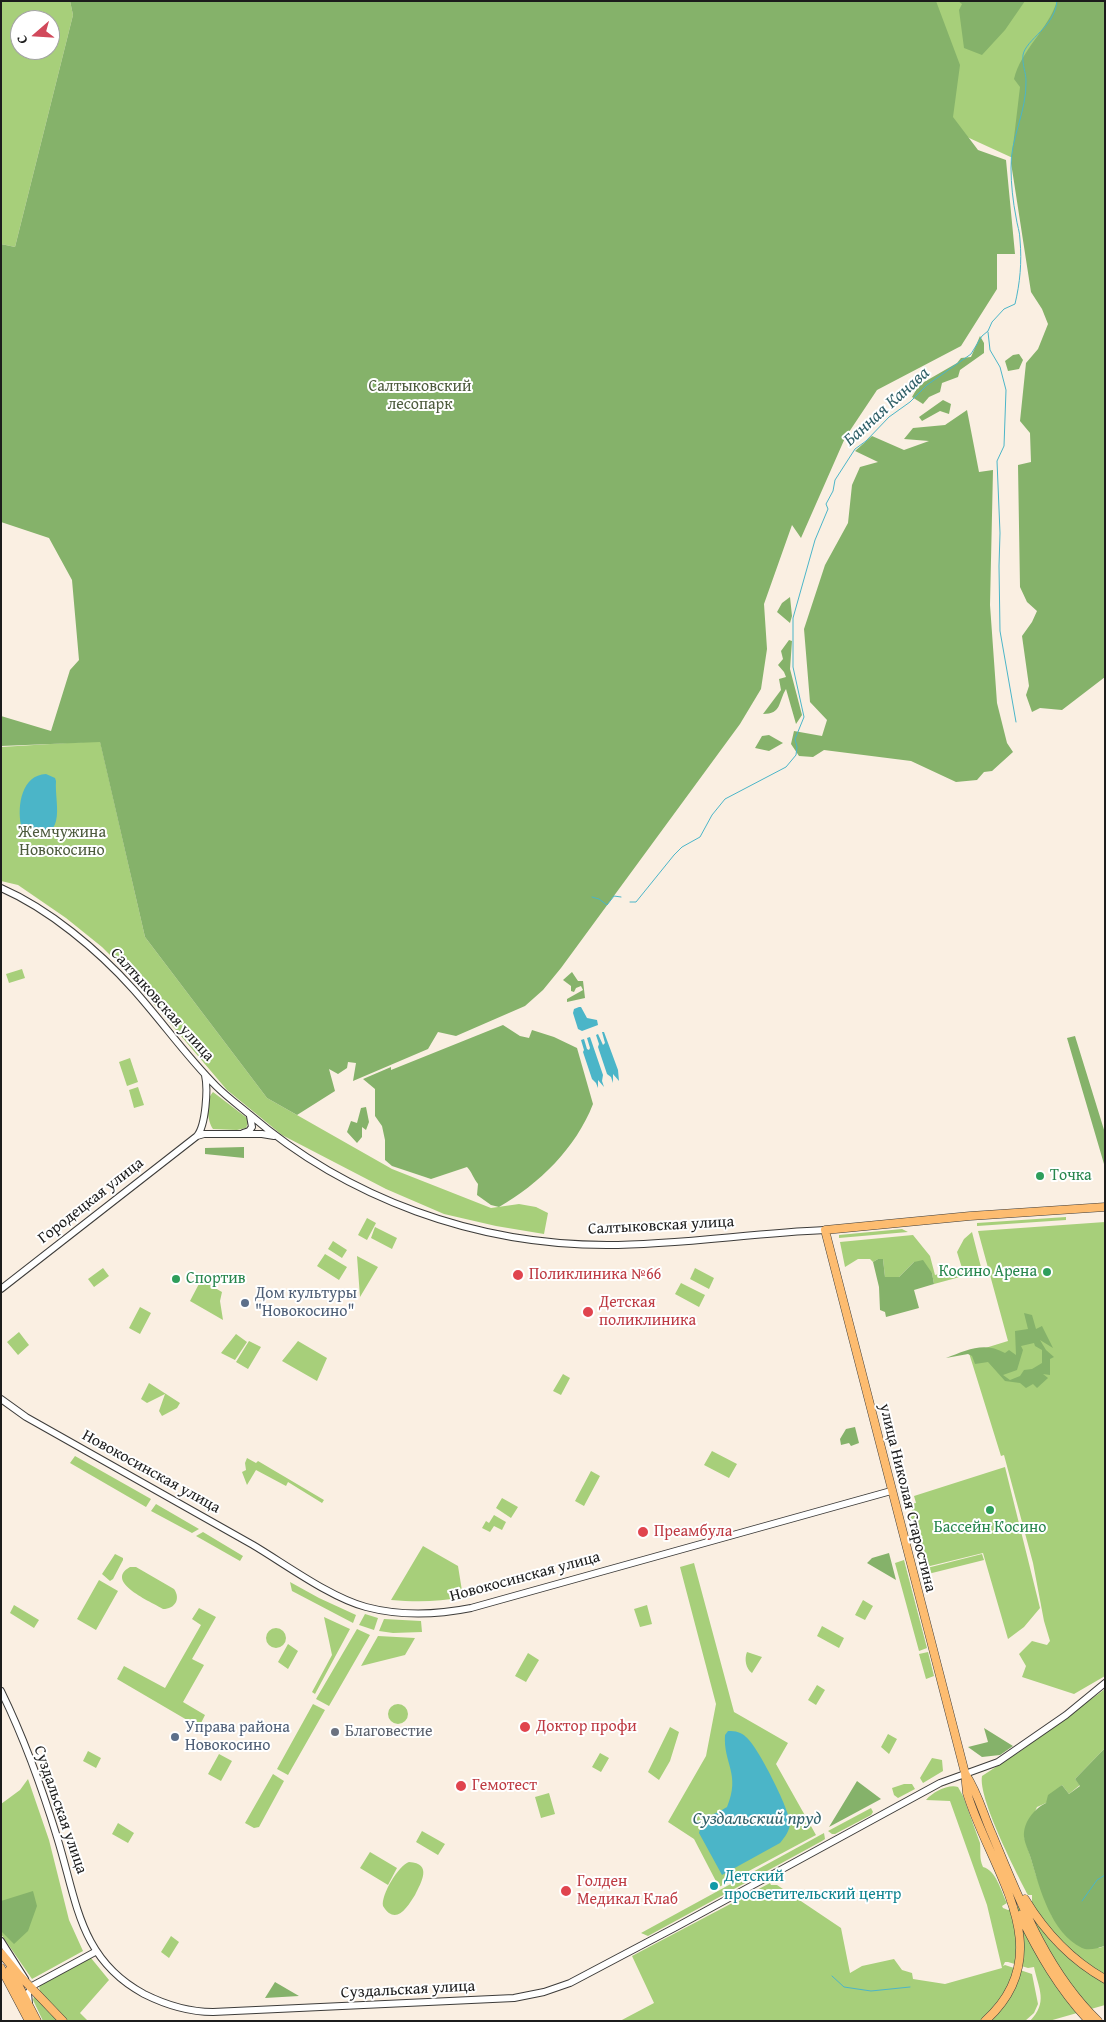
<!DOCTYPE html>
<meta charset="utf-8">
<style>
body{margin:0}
#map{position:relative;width:1106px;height:2022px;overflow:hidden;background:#faefe2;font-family:"Gentium Book Plus",serif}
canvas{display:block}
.frame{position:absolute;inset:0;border:2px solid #1c1c1c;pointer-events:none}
.north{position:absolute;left:10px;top:10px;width:50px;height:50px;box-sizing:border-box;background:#fff;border:1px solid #a4a4a4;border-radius:50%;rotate:251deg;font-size:14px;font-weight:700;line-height:20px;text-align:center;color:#1c1c1c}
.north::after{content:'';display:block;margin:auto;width:18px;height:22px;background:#d1495b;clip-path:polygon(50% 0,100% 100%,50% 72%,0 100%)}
</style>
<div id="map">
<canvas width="1106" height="2022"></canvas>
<div class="frame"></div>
<div class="north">С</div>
</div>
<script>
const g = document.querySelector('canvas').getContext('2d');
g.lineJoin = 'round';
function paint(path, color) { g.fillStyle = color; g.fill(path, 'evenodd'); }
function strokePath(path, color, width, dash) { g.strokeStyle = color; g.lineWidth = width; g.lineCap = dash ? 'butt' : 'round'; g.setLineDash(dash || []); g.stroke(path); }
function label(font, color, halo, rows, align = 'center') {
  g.font = font + ' "Gentium Book Plus",serif'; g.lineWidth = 4; g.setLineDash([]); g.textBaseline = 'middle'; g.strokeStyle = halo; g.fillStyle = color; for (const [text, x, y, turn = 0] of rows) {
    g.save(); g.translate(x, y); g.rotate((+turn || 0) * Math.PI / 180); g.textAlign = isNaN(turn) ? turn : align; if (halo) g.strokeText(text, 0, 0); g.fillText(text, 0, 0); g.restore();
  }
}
paint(new Path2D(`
 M 1,1 L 70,1 L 73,15 L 15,247 L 1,244 ZM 20,20 L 50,20 L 50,50 L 20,50 Z
 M 932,1 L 1097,1 L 1015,159 L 943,126 Z
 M 100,741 L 145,937 L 267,1098 L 392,1169 L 491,1208 L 519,1204 L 536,1207 L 548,1213 L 544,1234 L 496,1226 L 444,1214 L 386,1189 L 282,1135 L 227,1090 L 152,1002 L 151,996 L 102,947 L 66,918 L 18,885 L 1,881 L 1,747 Z
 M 22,969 L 25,978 L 9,983 L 6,974 Z
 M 130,1058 L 138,1082 L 127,1086 L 119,1062 Z
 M 138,1087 L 144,1105 L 134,1108 L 129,1090 Z
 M 213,1092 L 247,1118 L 248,1123 L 246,1128 L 237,1130 L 213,1129 C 207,1120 205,1100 213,1092 Z
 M 1066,1217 L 1066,1220 L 977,1226 L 977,1223 Z
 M 367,1218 L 376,1223 L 367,1240 L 358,1235 Z
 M 1105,1222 L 1105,1676 L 1074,1694 L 1022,1677 L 1026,1666 L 1019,1654 L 1032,1641 L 1047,1645 L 1050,1641 L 1044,1621 L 1033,1563 L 1004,1455 L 1001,1456 L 969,1353 L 1008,1341 L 978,1231 Z
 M 375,1227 L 397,1238 L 392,1249 L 371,1238 Z
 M 902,1229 L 908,1232 L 839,1238 L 839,1235 Z
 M 972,1232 L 982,1271 L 934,1284 L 932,1273 L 914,1262 L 899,1277 L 885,1277 L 883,1259 L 878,1259 L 873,1262 L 870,1259 L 858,1259 L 845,1267 L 840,1242 L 913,1235 L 930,1256 L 935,1275 L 962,1268 L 957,1252 L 964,1239 Z
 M 333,1241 L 347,1250 L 342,1258 L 328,1249 Z
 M 325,1254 L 347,1267 L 339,1280 L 317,1266 Z
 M 357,1256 L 378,1267 L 360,1297 Z
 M 103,1268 L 109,1276 L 94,1287 L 88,1279 Z
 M 695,1268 L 714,1278 L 709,1289 L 690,1279 Z
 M 201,1280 L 222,1292 L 220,1301 L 223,1320 L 190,1301 Z
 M 681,1283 L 705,1295 L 699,1307 L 675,1294 Z
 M 140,1307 L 151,1313 L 140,1334 L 129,1328 Z
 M 19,1332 L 29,1345 L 18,1355 L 7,1342 Z
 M 236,1334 L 247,1342 L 235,1360 L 221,1353 Z
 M 249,1341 L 261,1347 L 248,1369 L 236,1362 Z
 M 298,1341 L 327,1358 L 317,1381 L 282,1361 Z
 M 563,1374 L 570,1378 L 561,1395 L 553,1391 Z
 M 149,1383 L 180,1403 L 177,1408 L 162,1416 L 159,1411 L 165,1394 L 147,1403 L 141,1399 Z
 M 712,1451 L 737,1464 L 729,1478 L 704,1465 Z
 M 75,1456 L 151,1499 L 146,1507 L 70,1463 Z
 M 247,1458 L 256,1463 L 258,1461 L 324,1500 L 322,1503 L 288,1482 L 286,1486 L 256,1470 L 247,1485 L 242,1472 L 246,1470 L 245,1463 Z
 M 1005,1467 L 1040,1608 L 1024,1627 L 1008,1639 L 983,1553 L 922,1568 L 908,1513 L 912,1512 L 911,1504 L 916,1503 L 914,1496 Z
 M 591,1471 L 600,1476 L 584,1506 L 575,1501 Z
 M 502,1498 L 518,1507 L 511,1518 L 496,1508 Z
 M 156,1504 L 199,1529 L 192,1533 L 151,1511 Z
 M 494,1515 L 506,1522 L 502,1530 L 494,1526 L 490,1532 L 482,1528 L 486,1521 L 489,1523 Z
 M 203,1532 L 243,1556 L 240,1561 L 196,1536 Z
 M 423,1546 L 458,1566 L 463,1597 C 438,1602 416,1602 391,1600 Z
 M 115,1554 L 123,1558 L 123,1560 L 113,1579 L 110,1581 L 102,1574 Z
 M 982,1554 L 984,1560 L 924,1575 L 923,1569 Z
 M 904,1560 L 927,1648 L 919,1651 L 895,1563 Z
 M 694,1563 L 734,1712 L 788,1743 L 776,1764 L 816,1835 L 719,1887 L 694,1839 L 668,1822 L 706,1756 L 716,1704 L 680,1567 Z
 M 130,1567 L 136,1567 L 174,1589 C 181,1599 175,1609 163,1609 C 152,1602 103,1582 130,1567 Z
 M 99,1580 L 118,1591 L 96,1630 L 77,1619 Z
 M 290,1582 L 319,1598 L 356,1615 L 353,1623 L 292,1591 Z
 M 863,1600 L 873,1606 L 865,1620 L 855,1615 Z
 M 14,1605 L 39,1620 L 34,1628 L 10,1613 Z
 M 647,1605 L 652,1624 L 640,1627 L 634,1609 Z
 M 199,1608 L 216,1617 L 192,1659 L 204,1665 L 183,1702 L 205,1715 L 199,1727 L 117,1679 L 124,1666 L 165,1688 L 201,1625 L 192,1619 Z
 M 365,1614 L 378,1618 L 374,1630 L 359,1625 Z
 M 324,1617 L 350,1629 L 315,1694 L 312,1692 L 332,1655 Z
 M 384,1619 L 421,1621 L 422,1632 L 393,1633 L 379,1631 Z
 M 822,1626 L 844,1638 L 839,1648 L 817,1636 Z
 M266 1638a10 10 0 1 1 20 0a10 10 0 1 1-20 0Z
 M 357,1629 L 370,1635 L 329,1706 L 316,1699 Z
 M 378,1636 L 415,1638 L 405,1655 L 361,1666 Z
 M 288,1644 L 298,1651 L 288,1669 L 278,1662 Z
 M 747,1652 L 762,1657 L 752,1673 C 746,1669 744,1659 747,1652 Z
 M 928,1652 L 934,1676 L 926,1679 L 919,1654 Z
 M 528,1653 L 539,1660 L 526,1682 L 515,1676 Z
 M 817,1685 L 825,1690 L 816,1705 L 808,1700 Z
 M 1105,1689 L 1105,1748 L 1075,1779 L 1080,1785 L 1069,1794 L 1062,1785 L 1046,1803 L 1037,1807 L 1024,1836 L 1036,1875 L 1052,1916 L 1099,1948 L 1105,1946 L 1105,2005 L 1049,2021 L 1030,2021 C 1048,2002 1039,1990 1034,1967 L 1028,1968 L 1008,1962 L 1005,1962 L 1003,1966 L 1005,1965 L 1032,1974 L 1038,2004 L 1034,2013 L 1025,2021 L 620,2021 L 654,2003 L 632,1956 L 770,1883 L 771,1885 L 777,1885 L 841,1928 L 850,1973 L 862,1966 L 894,1959 L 902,1970 L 912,1973 L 913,1979 L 945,1984 L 1002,1968 L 987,1905 L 950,1801 L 926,1800 C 933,1792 948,1784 958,1787 L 963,1796 L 980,1843 C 981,1853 979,1858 983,1867 C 996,1870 1001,1891 1007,1903 L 1002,1906 L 1003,1908 L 1008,1910 L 1032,1901 L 1032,1895 L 1028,1895 C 1016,1872 978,1798 982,1776 L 1022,1750 Z
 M388 1714a10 10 0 1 1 20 0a10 10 0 1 1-20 0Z
 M 313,1704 L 325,1710 L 288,1775 L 277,1769 Z
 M 670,1727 L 679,1732 L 670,1761 L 659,1780 L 648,1772 Z
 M 888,1734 L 897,1739 L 889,1754 L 881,1747 Z
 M 88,1751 L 101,1758 L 96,1768 L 83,1761 Z
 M 600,1753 L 609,1758 L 601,1772 L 592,1767 Z
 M 219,1754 L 232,1761 L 221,1781 L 208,1774 Z
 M 932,1758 L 942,1760 L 943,1771 L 923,1783 L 920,1778 Z
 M 273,1774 L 284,1781 L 259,1827 L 254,1828 L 245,1823 Z
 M 28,1779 L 49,1840 L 69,1920 L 83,1951 L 32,1979 L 1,1934 L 1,1804 L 20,1790 Z
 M 904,1784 L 912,1784 L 915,1789 L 898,1798 L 894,1795 L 892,1788 Z
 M 549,1793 L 555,1814 L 541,1818 L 535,1797 Z
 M 871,1808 L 873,1812 L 871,1815 L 835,1834 L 832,1834 L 828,1831 Z
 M 118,1823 L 134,1833 L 128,1843 L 112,1834 Z
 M 422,1831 L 445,1844 L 438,1855 L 416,1842 Z
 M 824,1833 L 825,1839 L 822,1841 L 648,1936 L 641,1933 Z
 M 370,1852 L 397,1868 L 388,1885 L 360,1868 Z
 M 409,1862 C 433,1863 421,1883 415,1895 C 408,1906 396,1927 383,1906 C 381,1895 398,1866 409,1862 Z
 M 171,1936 L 179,1942 L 169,1958 L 161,1952 Z
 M 88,1957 L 91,1958 L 109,1980 L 80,2013 L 88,2021 L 67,2021 L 40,1992 L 39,1985 Z
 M 34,1996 L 59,2021 L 43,2021 L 33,2000 Z`), '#a7cf7a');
paint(new Path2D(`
 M 70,1 L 936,1 L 960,65 L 953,117 L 978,150 L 1006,160 L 1015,254 L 997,254 L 997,289 L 961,346 L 877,390 L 845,438 L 801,538 L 792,525 L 764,604 L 767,649 L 761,689 L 740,724 L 561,968 L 543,990 L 525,1006 L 456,1036 L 438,1032 L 428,1049 L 353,1081 L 356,1063 L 348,1062 L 347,1068 L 338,1074 L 329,1069 L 335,1091 L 297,1115 L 267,1098 L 145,937 L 100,742 L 1,746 L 1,716 L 51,731 L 70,670 L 79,660 L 72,580 L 49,538 L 1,522 L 1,244 L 15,247 L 73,15 Z
 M 958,1 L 1025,1 L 1005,30 L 982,55 L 964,48 L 959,10 L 962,4 Z
 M 1057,1 L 1105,1 L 1105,677 L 1062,710 L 1040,708 L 1032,712 L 1026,695 L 1029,686 L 1022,636 L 1032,622 L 1037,611 L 1027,602 L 1020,587 L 1018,465 L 1031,462 L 1030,433 L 1020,421 L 1026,363 L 1038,349 L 1048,324 L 1042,309 L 1031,292 L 1014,182 L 1011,163 L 1020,87 L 1014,79 C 1021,50 1048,30 1057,1 Z
 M 980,336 L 984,343 L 984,353 L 960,370 L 958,377 L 942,383 L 940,392 L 929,397 L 923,404 L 912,397 L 919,385 L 957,363 L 961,358 L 971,357 Z
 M 1019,354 L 1023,360 L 1019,369 L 1008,371 L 1005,361 L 1013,355 Z
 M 943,400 L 951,404 L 949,414 L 940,411 L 922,421 L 919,417 Z
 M 967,410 L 979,472 L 993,470 L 990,605 L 997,703 L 1007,743 L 1013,752 L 992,771 L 984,772 L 977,780 L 956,782 L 911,761 L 824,750 L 813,757 L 799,756 L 791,744 L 794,731 L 822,736 L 827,720 L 810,702 L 804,629 L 825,565 L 848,523 L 852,485 L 860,467 L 878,462 L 855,451 L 872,436 L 904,450 L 929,441 L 904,439 L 913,428 L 945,425 Z
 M 790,597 L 792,616 L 790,623 L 777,612 L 782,603 Z
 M 789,640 L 792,641 L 790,669 L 802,715 L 796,724 L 786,689 C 778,702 782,714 763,714 L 781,690 L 779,679 L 786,677 L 784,672 L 778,665 L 783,659 L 781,651 Z
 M 769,735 L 783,743 L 769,751 L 755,748 L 762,736 Z
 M 572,972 L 578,981 L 583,981 L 585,998 L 567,1002 L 567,999 L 583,990 L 581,986 L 576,988 L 574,992 L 571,991 L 571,986 L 563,980 Z
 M 503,1025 L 520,1036 L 529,1038 L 532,1030 L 554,1037 L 577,1048 L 593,1104 C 576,1148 539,1184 499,1207 L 491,1205 L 477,1195 L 478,1184 C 473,1178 472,1172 467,1167 L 431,1179 L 392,1166 L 385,1160 L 385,1140 L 382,1126 L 375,1116 L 375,1089 L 363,1079 L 391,1067 L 391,1070 Z
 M 1075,1036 L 1105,1133 L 1104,1164 L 1067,1038 Z
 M 366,1107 L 369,1122 L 366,1130 L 362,1127 L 362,1137 L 357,1143 L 347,1132 L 351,1121 L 357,1123 L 361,1108 Z
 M 244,1147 L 244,1158 L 205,1154 L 205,1148 Z
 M 878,1259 L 883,1259 L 885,1277 L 899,1277 L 914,1262 L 923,1260 L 932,1273 L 934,1284 L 914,1290 L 919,1308 L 886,1317 L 885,1312 L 880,1310 L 879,1287 L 873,1262 Z
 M 1024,1313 L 1032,1315 L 1036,1329 L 1042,1326 L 1053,1348 L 1040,1340 L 1046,1350 L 1054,1357 L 1050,1359 L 1050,1375 L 1043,1374 L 1048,1378 L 1037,1388 L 1033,1384 L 1026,1388 L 1020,1383 L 1005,1381 L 988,1362 L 975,1364 L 972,1356 L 968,1354 L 946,1358 C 967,1350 984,1341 1005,1353 L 1009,1350 L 1016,1355 L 1015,1331 L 1028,1329 ZM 1034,1343 L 1035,1346 L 1042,1350 L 1042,1363 L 1032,1369 L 1024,1370 L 1020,1376 L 1010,1380 L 1003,1375 L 1017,1370 L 1023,1350 L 1021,1346 Z
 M 855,1427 L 859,1443 L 851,1446 L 849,1443 L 841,1445 L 840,1439 L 846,1429 Z
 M 889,1553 L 896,1580 L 867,1563 L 872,1558 Z
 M 984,1728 L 1013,1746 L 1000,1755 L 982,1757 L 968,1747 L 988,1742 Z
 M 1105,1748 L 1105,1946 C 1098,1948 1088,1951 1082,1948 C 1051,1933 1040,1889 1031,1859 C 1029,1852 1025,1844 1024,1837 C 1023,1822 1034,1809 1046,1803 L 1048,1795 L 1062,1785 L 1069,1794 L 1080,1786 L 1075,1779 Z
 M 857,1781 L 881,1799 L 829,1827 Z
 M 33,1891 L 37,1906 L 28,1931 L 14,1944 L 1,1931 L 1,1901 Z
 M 275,1982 L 299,1996 L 265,1998 Z`), '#85b26a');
paint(new Path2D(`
 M 46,774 L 55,778 L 56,781 C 55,793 59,810 56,821 C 50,842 32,834 21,825 C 17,805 22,775 46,774 Z
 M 579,1007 L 581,1007 L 587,1018 L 597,1020 L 598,1025 L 582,1031 L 578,1029 L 573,1013 L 574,1009 Z
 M 602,1032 L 604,1032 L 618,1070 L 619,1081 L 613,1074 L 613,1083 L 611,1077 L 607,1074 L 598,1047 L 599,1044 L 596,1035 L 598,1034 L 603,1045 L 605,1043 Z
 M 590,1037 L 603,1075 L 602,1081 L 604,1087 L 598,1080 L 598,1088 L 596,1083 L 592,1079 L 583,1052 L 584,1050 L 581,1040 L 584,1039 L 587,1049 L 589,1050 L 590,1048 L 587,1038 Z
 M 728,1731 C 736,1731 741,1732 746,1737 C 757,1745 790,1810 790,1823 C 790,1830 785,1837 780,1843 L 722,1875 L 699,1833 C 704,1814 713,1816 727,1807 C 741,1774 723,1763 725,1735 Z`), '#4bb5c8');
strokePath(new Path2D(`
 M 988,332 L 990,350 L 1000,367 L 1006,390 L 1004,446 L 997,461 L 1000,533 L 999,566 L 1000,631 L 1016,722
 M 592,897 L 599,899 L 607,905 L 614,896 L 621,897
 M 630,902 L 636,902 L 674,855 L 682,847 L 700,837 L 712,815 L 725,799 L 786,767 L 796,755 L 797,747 L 795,739 L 804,717 L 793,667 L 793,618 L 815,540 L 828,509 L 826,504 L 833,491 L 835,480 L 855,449 L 866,441 L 889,417 L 910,402 L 927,385 L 971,354 L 982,336 L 988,331 L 992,322 L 1004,309 L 1015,304 C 1020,283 1022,262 1020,240 C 1020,232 1017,225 1016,217 C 1013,202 1011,184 1011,168 C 1010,139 1027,111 1026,81 C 1026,72 1022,65 1023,55 C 1026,39 1055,27 1057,1
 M 1082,1901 L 1097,1880 L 1105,1875
 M 832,1976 L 844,1987 L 871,1991 L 910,1987`), '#4bb5c8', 1);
const minor = new Path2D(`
 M 1,888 C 49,909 98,950 133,989 C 161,1020 186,1056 216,1086 C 226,1096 238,1105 249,1114 C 348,1199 476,1245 607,1245 C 679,1245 752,1233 825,1230
 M 243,1133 L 249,1131 L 252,1127 L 250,1116
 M 197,1136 L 204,1134 L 262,1134 L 274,1136
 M 1,1289 L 197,1136 C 206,1125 208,1088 205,1075
 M 1,1399 L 26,1417 C 101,1460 178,1502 253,1545 C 285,1564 331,1598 366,1607 C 400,1616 436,1615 471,1608 L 891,1491
 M 1,1691 C 24,1738 42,1788 57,1837 C 77,1901 79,1959 144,1994 C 166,2005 188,2012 213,2012 L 514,1998 L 544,1992 L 570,1983 L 676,1927 L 940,1783 L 998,1762 L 1066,1715 L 1105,1683
 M 1,1941 L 25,1979
 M 29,2004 L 28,1993 L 34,1985 L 95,1952`);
const major = new Path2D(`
 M 966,1775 C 978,1793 983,1814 992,1834 C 1019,1899 1046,1971 1098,2021
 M 1025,1899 C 1045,1932 1071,1960 1105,1979
 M 1020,1915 C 1039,1954 1059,1989 1089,2021
 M 1,1953 L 19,1975 L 63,2021
 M 1,1968 L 29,2021
 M 10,1969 L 37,2021
 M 985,2021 C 1063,1951 990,1870 967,1793 L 965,1773 L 825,1230 L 970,1216 L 1105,1207`);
strokePath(minor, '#3d3c3a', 8);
strokePath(major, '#3d3c3a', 9);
strokePath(minor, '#fff', 6);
strokePath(major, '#fdbc70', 8);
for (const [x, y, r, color] of [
 [1040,1176,5,"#2e9e5b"],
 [1047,1272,5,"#2e9e5b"],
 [518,1275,6,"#e0444e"],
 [176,1279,5,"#2e9e5b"],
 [245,1303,5,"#5c6f8a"],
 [588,1312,6,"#e0444e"],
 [990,1510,5,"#2e9e5b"],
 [643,1532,6,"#e0444e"],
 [525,1727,6,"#e0444e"],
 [335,1732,5,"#6b7280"],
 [175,1737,5,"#5c6f8a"],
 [461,1786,6,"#e0444e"],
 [714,1886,5,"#0f9aa8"],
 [566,1891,6,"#e0444e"]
]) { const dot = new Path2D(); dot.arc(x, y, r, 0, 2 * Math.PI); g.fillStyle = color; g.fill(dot); strokePath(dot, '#fff', 2); }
label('16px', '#4d5b3d', '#fff', [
 ["Салтыковский",420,387],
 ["лесопарк",420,405],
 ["Жемчужина",62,833],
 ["Новокосино",62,851]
]);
label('16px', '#1c1c1c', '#fff', [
 ["Салтыковская улица",162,1005,48],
 ["Городецкая улица",91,1201,-38],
 ["Салтыковская улица",661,1226,-3],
 ["Новокосинская улица",151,1472,29],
 ["улица Николая Старостина",907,1498,76],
 ["Новокосинская улица",525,1577,-15],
 ["Суздальская улица",60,1810,71],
 ["Суздальская улица",408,1990,-3]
]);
label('16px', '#27864d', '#fff', [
 ["Точка",1050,1176],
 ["Косино Арена",1037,1272,"right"],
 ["Спортив",186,1279],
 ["Бассейн Косино",990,1528,"center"]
], 'left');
label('16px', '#be3a42', '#fff', [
 ["Поликлиника №66",529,1275],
 ["Детская",599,1303],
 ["поликлиника",599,1321],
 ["Преамбула",654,1532],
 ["Доктор профи",536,1727],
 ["Гемотест",472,1786],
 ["Голден",577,1882],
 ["Медикал Клаб",577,1900]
], 'left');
label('16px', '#4e5e75', '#fff', [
 ["Дом культуры",255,1294],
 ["\"Новокосино\"",255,1312],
 ["Управа района",185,1728],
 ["Новокосино",185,1746]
], 'left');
label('16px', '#5b616d', '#fff', [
 ["Благовестие",345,1732]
], 'left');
label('16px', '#0d838f', '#fff', [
 ["Детский",724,1877],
 ["просветительский центр",724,1895]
], 'left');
label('italic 18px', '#316169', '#fff', [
 ["Банная Канава",887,407,-42],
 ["Суздальский пруд",757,1819]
]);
</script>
